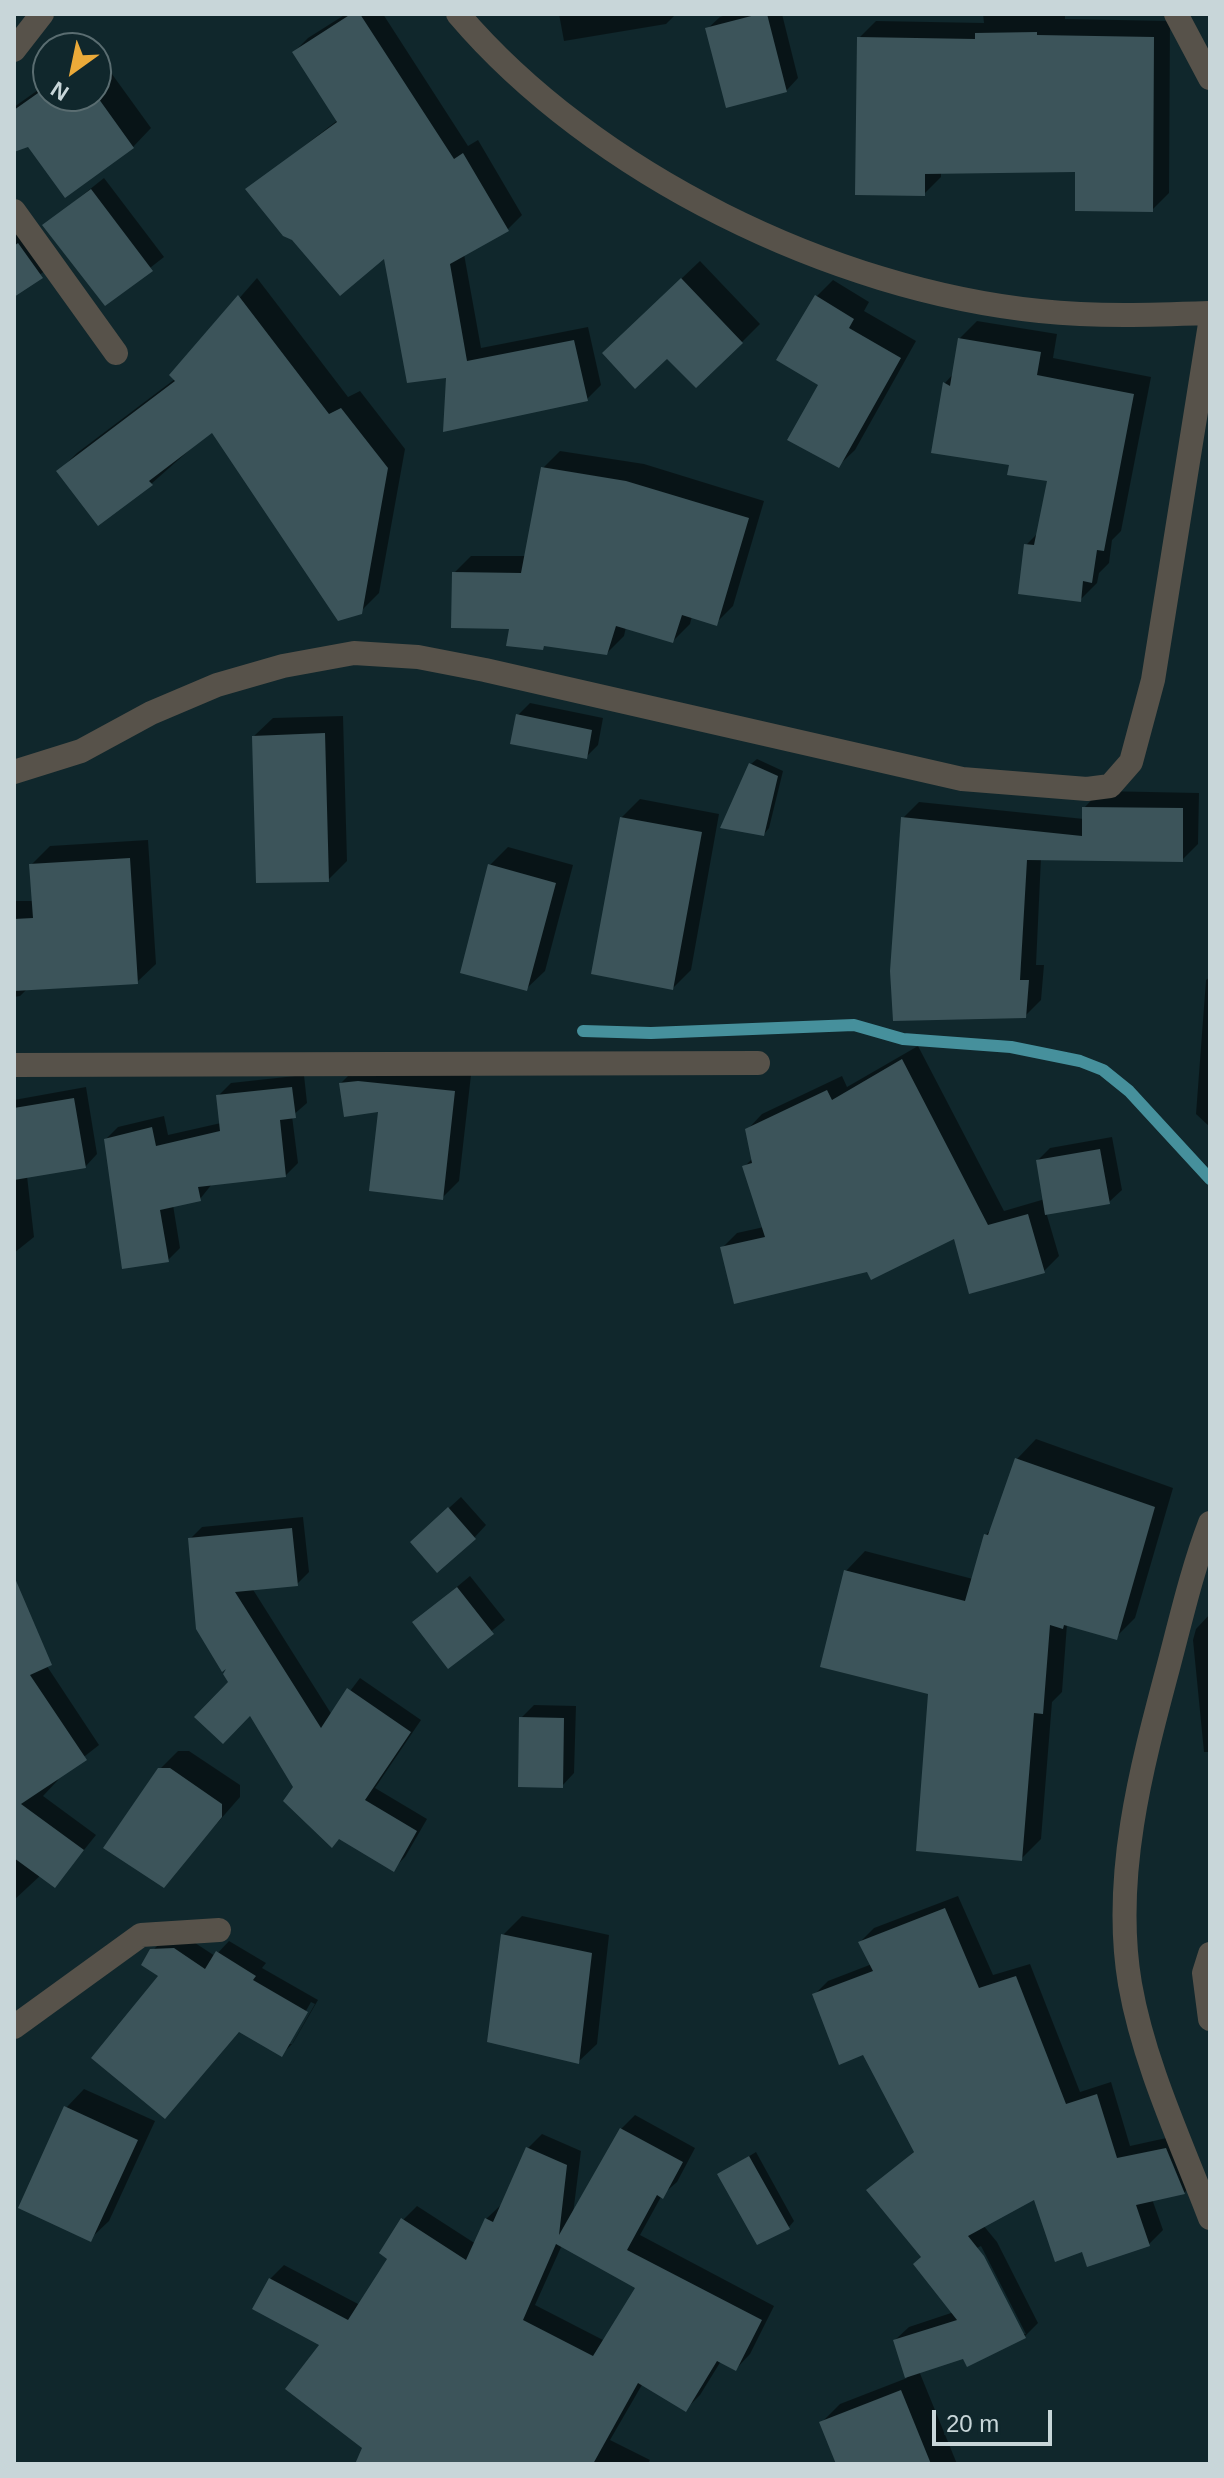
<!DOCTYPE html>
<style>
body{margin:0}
#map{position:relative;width:1224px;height:2478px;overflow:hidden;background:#10272c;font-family:Arial,sans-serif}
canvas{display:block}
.frame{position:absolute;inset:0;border:16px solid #c8d6d9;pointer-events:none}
.north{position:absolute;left:32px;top:32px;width:80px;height:80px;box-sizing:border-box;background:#10272c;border:2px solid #5a6d71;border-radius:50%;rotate:213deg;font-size:22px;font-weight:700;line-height:32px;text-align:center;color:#c8d6d9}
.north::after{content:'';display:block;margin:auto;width:28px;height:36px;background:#ebaa39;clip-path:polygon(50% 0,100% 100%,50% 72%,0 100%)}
.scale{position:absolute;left:932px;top:2410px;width:120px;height:36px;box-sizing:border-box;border:4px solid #c8d6d9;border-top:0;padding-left:10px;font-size:24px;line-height:28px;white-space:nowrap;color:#c8d6d9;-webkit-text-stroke:6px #10272c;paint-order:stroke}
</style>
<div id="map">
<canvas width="1224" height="2478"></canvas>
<div class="frame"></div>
<div class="north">N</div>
<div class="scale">20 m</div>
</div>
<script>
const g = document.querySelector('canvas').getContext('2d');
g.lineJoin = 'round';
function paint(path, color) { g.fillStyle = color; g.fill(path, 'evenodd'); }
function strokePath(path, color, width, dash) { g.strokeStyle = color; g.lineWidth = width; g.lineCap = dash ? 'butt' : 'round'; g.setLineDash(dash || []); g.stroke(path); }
paint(new Path2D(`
 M 346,14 L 383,14 L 468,146 L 478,140 L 522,215 L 508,229 L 464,254 L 481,348 L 588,327 L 601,385 L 587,399 L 448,375 L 386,255 L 248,189 L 338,120 L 294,52 L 308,38 Z
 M 559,14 L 676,14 L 666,24 L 564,41 Z
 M 729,14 L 782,14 L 798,78 L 786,91 L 707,29 L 720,17 Z
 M 983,14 L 1065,14 L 1065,19 L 1170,21 L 1169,193 L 1152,210 L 1077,170 L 941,171 L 941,177 L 924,194 L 859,38 L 876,21 L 984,23 Z
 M 96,52 L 151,128 L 133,147 L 65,195 L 29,144 L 14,150 L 14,107 L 48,83 L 48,96 L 96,96 Z
 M 104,178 L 164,257 L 105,303 L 45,225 Z
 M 14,229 L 54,264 L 14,294 Z
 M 700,261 L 760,324 L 742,342 L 667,356 L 622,335 Z
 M 257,278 L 348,397 L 360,391 L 405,449 L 379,593 L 360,612 L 212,430 L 151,484 L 59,471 L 77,453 L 175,379 L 172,375 Z
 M 833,280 L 869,302 L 864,311 L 916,341 L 855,450 L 838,466 L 821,384 L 816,297 Z
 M 977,321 L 1057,334 L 1053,358 L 1151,377 L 1121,531 L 1112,540 L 1109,563 L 1099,573 L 1097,583 L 1080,600 L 1026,545 L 1039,532 L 1049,479 L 1011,464 L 933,451 L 945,383 L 954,373 L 959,339 Z
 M 560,451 L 644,464 L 764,501 L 733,606 L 716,623 L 692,616 L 690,624 L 673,641 L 626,627 L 624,636 L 607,653 L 546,644 L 542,648 L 511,627 L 454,573 L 471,556 L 526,556 L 543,468 Z
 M 530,703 L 603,718 L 598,745 L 586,757 L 518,715 Z
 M 343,716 L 347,861 L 328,880 L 254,736 L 273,718 Z
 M 757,759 L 783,771 L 769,828 L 764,834 L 751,764 Z
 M 1100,791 L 1199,793 L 1198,844 L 1182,860 L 1041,858 L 1036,965 L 1044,965 L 1041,1000 L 1025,1016 L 903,818 L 919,802 L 1084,819 L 1084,808 Z
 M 640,799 L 719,814 L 691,970 L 673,988 L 621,818 Z
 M 148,840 L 156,964 L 137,982 L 27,989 L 20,996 L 14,997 L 14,901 L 34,901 L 31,865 L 50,846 Z
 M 508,847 L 573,865 L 545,971 L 526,989 L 490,865 Z
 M 1210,977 L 1210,1127 L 1196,1114 L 1206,980 Z
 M 918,1046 L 1004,1211 L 1045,1199 L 1038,1160 L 1050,1148 L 1112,1137 L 1122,1190 L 1109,1202 L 1046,1212 L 1059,1256 L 1044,1271 L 955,1236 L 868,1270 L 722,1248 L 737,1233 L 764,1227 L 744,1167 L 753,1158 L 747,1130 L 762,1114 L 842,1076 L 847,1087 Z
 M 358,1066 L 471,1075 L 459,1181 L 442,1198 L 380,1110 L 341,1083 Z
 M 304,1075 L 307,1103 L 292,1116 L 298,1163 L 285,1176 L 212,1184 L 200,1199 L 173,1205 L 180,1248 L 168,1260 L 106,1139 L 118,1127 L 164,1116 L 168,1135 L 221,1123 L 218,1096 L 231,1083 Z
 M 86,1087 L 97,1154 L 85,1167 L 27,1176 L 34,1237 L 14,1253 L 14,1100 Z
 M 1036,1439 L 1173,1488 L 1135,1618 L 1116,1637 L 1067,1624 L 1062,1692 L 1052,1702 L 1041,1839 L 1021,1859 L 930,1693 L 846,1571 L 865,1551 L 973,1579 L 986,1535 L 992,1528 L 1017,1459 Z
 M 461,1497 L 486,1525 L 474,1538 L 425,1530 Z
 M 303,1517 L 309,1572 L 297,1584 L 252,1588 L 332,1715 L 360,1678 L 421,1720 L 375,1788 L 427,1819 L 405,1857 L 393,1869 L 295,1787 L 230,1682 L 233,1662 L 190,1539 L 202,1527 Z
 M 470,1576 L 505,1620 L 449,1666 L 415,1622 Z
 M 1210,1614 L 1210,1752 L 1204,1752 L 1193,1640 L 1196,1629 Z
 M 33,1645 L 99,1745 L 57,1778 L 58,1780 L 43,1796 L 96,1835 L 55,1886 L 41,1875 L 14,1900 L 14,1651 Z
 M 534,1705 L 576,1706 L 574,1773 L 562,1786 L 521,1718 Z
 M 178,1751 L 189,1751 L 240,1785 L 240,1797 L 163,1885 L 159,1770 Z
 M 958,1896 L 993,1975 L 1030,1964 L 1080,2092 L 1111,2082 L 1130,2146 L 1180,2135 L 1197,2179 L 1184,2193 L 1152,2199 L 1163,2230 L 1149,2244 L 1083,2250 L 1035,2197 L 983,2225 L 997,2242 L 1038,2323 L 1025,2336 L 919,2371 L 957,2464 L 838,2464 L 822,2422 L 840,2404 L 907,2378 L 895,2340 L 909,2327 L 954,2312 L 923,2256 L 869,2190 L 916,2150 L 864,2053 L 814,1995 L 828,1981 L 872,1964 L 860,1942 L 874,1928 ZM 981,2246 L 1026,2334 L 1022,2334 L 977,2248 Z
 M 522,1916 L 609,1935 L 597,2044 L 578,2062 L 503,1935 Z
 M 186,1937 L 215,1956 L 229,1941 L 266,1963 L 262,1968 L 318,2000 L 293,2043 L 282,2054 L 152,1951 L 164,1939 ZM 311,2002 L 315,2004 L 292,2044 L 287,2044 Z
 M 84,2089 L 155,2121 L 109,2221 L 90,2239 L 66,2108 Z
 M 635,2115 L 695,2148 L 677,2182 L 662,2195 L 640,2235 L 774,2306 L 750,2354 L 736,2369 L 721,2361 L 700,2395 L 686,2409 L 643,2383 L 610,2440 L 650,2460 L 648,2464 L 357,2464 L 364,2447 L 322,2345 L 270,2279 L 284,2265 L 360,2305 L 390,2258 L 403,2220 L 417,2206 L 476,2244 L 486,2219 L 501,2205 L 528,2148 L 542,2134 L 581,2151 L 573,2214 L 621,2129 ZM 562,2245 L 638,2287 L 605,2341 L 535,2305 Z
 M 756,2152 L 794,2221 L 789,2227 L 720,2174 Z`), '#0007');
strokePath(new Path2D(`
 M 583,1031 L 651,1033 L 854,1025 L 903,1039 L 1011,1047 L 1080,1061 L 1103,1070 L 1129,1091 L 1210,1179`), '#46909c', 12);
paint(new Path2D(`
 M 351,14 L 360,14 L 454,159 L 463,153 L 509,231 L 450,264 L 467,361 L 574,340 L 588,401 L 443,432 L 446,378 L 407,383 L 384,259 L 340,296 L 292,240 L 283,236 L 245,189 L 337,122 L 292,52 Z
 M 759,14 L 767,14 L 787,92 L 726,108 L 705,28 Z
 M 1037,32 L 1037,35 L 1154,37 L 1153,212 L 1075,211 L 1075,172 L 925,174 L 925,196 L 855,195 L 857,37 L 975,39 L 975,33 Z
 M 48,86 L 48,96 L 96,95 L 134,148 L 65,198 L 28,147 L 14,152 L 14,110 Z
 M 91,189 L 153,271 L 105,306 L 42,225 Z
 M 18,243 L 43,278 L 14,297 L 14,246 Z
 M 681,278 L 743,343 L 696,388 L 667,359 L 635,389 L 602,353 Z
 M 238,295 L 329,414 L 341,408 L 388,468 L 362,614 L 338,621 L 212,433 L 149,481 L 153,485 L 98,526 L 56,471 L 175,381 L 169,375 Z
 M 815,295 L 854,319 L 849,328 L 901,358 L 839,468 L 787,440 L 818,385 L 776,360 Z
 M 958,338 L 1041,352 L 1037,375 L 1134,394 L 1104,551 L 1097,550 L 1092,583 L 1083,581 L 1081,602 L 1018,594 L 1024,544 L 1034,545 L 1047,481 L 1007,475 L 1009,465 L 931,453 L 943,382 L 950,386 Z
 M 541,467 L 626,481 L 749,518 L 717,626 L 682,615 L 673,643 L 616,626 L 607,655 L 544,646 L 543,650 L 506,646 L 509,629 L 451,628 L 452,572 L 521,573 Z
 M 516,714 L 592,730 L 587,759 L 510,744 Z
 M 325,733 L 329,882 L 256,883 L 252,736 Z
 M 749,763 L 778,776 L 764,836 L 720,828 Z
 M 1082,807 L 1183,808 L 1183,862 L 1027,860 L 1020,980 L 1029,980 L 1026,1018 L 893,1021 L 890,971 L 901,817 L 1082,836 Z
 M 620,817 L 702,832 L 673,990 L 591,974 Z
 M 130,858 L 138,984 L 14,991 L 14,919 L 33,918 L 29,864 Z
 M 488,864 L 556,883 L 527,991 L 460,973 Z
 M 902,1059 L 988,1225 L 1028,1214 L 1045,1273 L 969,1294 L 954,1239 L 871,1280 L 867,1272 L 734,1304 L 720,1247 L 765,1237 L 742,1166 L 752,1163 L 745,1129 L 827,1090 L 832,1100 Z
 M 358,1081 L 455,1091 L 443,1200 L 369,1191 L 378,1112 L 344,1117 L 339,1083 Z
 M 292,1087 L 296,1118 L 280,1120 L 286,1177 L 198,1187 L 201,1201 L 160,1210 L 169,1262 L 122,1269 L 104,1139 L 152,1127 L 156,1146 L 220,1131 L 216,1095 Z
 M 74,1098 L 86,1168 L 14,1180 L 14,1108 Z
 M 1100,1149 L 1110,1204 L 1045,1215 L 1036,1160 Z
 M 1015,1458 L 1155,1507 L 1117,1640 L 1064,1625 L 1063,1629 L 1050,1625 L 1043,1714 L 1034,1713 L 1022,1861 L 916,1851 L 928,1694 L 820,1667 L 844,1570 L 965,1601 L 984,1534 L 988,1535 Z
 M 448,1507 L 476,1539 L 437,1573 L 410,1542 Z
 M 292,1528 L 298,1586 L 235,1592 L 321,1728 L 347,1688 L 411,1732 L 365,1800 L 417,1831 L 394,1872 L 339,1839 L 332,1848 L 283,1801 L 293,1787 L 250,1716 L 223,1744 L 194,1717 L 228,1682 L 223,1674 L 226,1669 L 222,1672 L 196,1629 L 188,1538 Z
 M 14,1576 L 52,1665 L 30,1675 L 87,1760 L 21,1804 L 84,1850 L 55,1888 L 14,1858 Z
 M 457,1587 L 494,1634 L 448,1669 L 412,1622 Z
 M 519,1717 L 564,1718 L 563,1788 L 518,1787 Z
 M 158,1768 L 170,1768 L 222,1804 L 222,1817 L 164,1888 L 103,1848 Z
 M 945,1908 L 979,1988 L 1016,1976 L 1066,2104 L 1097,2094 L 1117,2158 L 1166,2148 L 1185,2194 L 1136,2205 L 1150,2246 L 1087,2267 L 1082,2252 L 1055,2262 L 1034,2200 L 968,2236 L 984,2256 L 1026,2338 L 967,2367 L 963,2359 L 905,2378 L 893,2340 L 957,2320 L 913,2264 L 921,2257 L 866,2190 L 914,2152 L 863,2055 L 839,2065 L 812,1994 L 873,1971 L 858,1942 Z
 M 501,1934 L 592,1953 L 579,2064 L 487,2042 Z
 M 174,1948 L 205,1969 L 216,1951 L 256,1976 L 253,1980 L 308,2012 L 282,2057 L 239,2032 L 165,2119 L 91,2058 L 158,1976 L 141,1965 L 150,1949 Z
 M 64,2106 L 138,2140 L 91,2242 L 18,2208 Z
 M 620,2128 L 683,2162 L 663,2199 L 657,2195 L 627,2250 L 762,2320 L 736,2371 L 717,2361 L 686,2412 L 638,2383 L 593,2464 L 355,2464 L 362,2448 L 285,2389 L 319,2345 L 252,2309 L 269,2278 L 348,2320 L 387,2259 L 379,2253 L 401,2218 L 466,2260 L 485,2218 L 493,2222 L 526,2147 L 567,2165 L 559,2235 ZM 556,2244 L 635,2288 L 593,2356 L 523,2320 Z
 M 749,2156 L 790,2229 L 757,2245 L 717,2174 Z
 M 901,2390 L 931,2464 L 836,2464 L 819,2422 Z`), '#3c545a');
strokePath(new Path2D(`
 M 458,14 C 594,174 833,290 1040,311 C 1097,317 1153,315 1210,313
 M 1176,14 L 1210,78
 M 14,50 L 42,14
 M 14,211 L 116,353
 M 14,772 L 81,751 L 151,713 L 217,685 L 283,666 L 354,653 L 418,657 L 485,670 L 962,779 L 1087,789 L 1110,786 L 1131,762 L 1153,680 L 1210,324
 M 14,1065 L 758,1063
 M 1210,1523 C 1192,1570 1181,1619 1168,1668 C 1141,1769 1112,1878 1130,1984 C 1144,2064 1181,2142 1210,2218
 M 1210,1954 L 1204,1973 L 1210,2019
 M 14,2027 L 141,1935 L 219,1930`), '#57524a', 24);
</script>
